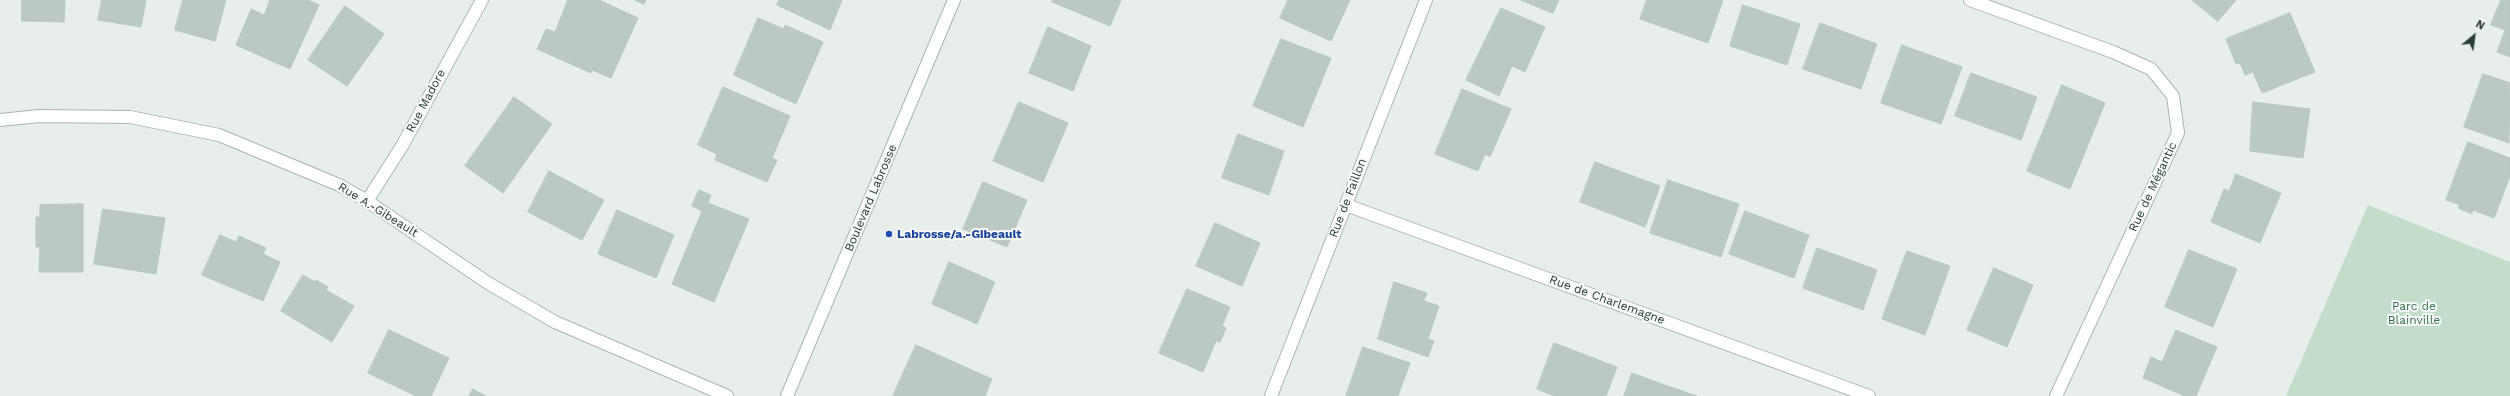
<!DOCTYPE html>
<meta charset="utf-8">
<style>
body{margin:0}
#map{position:relative;width:2510px;height:396px;overflow:hidden;background:#e7eeeb;font-family:"Work Sans",sans-serif}
canvas{display:block}
.north{position:absolute;left:2454px;top:16px;width:40px;height:40px;-webkit-text-stroke:3px #f7faf9;paint-order:stroke;rotate:29deg;font-size:11px;font-weight:700;line-height:16px;text-align:center;color:#283e39}
.north::after{content:'';display:block;margin:auto;width:14px;height:18px;background:#283e39;clip-path:polygon(50% 0,100% 100%,50% 72%,0 100%)}
</style>
<div id="map">
<canvas width="2510" height="396"></canvas>
<div class="north">N</div>
</div>
<script>
const g = document.querySelector('canvas').getContext('2d');
g.lineJoin = 'round';
function paint(path, color) { g.fillStyle = color; g.fill(path, 'evenodd'); }
function strokePath(path, color, width, dash) { g.strokeStyle = color; g.lineWidth = width; g.lineCap = dash ? 'butt' : 'round'; g.setLineDash(dash || []); g.stroke(path); }
function label(font, color, halo, rows, align = 'center') {
  g.font = font + ' "Work Sans",sans-serif'; g.lineWidth = 4; g.setLineDash([]); g.textBaseline = 'middle'; g.strokeStyle = halo; g.fillStyle = color; for (const [text, x, y, turn = 0] of rows) {
    g.save(); g.translate(x, y); g.rotate((+turn || 0) * Math.PI / 180); g.textAlign = isNaN(turn) ? turn : align; if (halo) g.strokeText(text, 0, 0); g.fillText(text, 0, 0); g.restore();
  }
}
paint(new Path2D(`
 M 2368,205 L 2510,262 L 2510,396 L 2286,396 Z`), '#c3dccb');
const building = new Path2D(`
 M 22,0 L 65,0 L 64,22 L 22,21 Z
 M 102,0 L 146,0 L 141,27 L 98,20 Z
 M 183,0 L 226,0 L 215,41 L 175,30 Z
 M 270,0 L 308,0 L 319,5 L 290,69 L 236,45 L 251,9 L 264,15 Z
 M 568,0 L 599,0 L 638,18 L 611,78 L 592,70 L 591,73 L 537,49 L 546,29 L 555,32 Z
 M 635,0 L 646,0 L 644,4 Z
 M 779,0 L 842,0 L 830,30 L 777,5 Z
 M 1053,0 L 1121,0 L 1110,26 L 1052,2 Z
 M 1288,0 L 1350,0 L 1331,41 L 1280,18 Z
 M 1521,0 L 1559,0 L 1553,13 Z
 M 1647,0 L 1723,0 L 1708,43 L 1640,19 Z
 M 2192,0 L 2236,0 L 2218,21 Z
 M 2501,0 L 2510,0 L 2510,57 L 2497,52 L 2505,30 L 2491,25 Z
 M 1743,5 L 1800,24 L 1787,65 L 1730,46 Z
 M 345,6 L 384,34 L 347,86 L 308,60 Z
 M 1501,8 L 1545,27 L 1525,72 L 1512,66 L 1499,96 L 1466,80 Z
 M 2290,13 L 2315,72 L 2262,93 L 2253,72 L 2245,75 L 2240,63 L 2236,64 L 2226,39 Z
 M 758,18 L 784,29 L 785,25 L 823,42 L 796,104 L 734,75 Z
 M 1820,23 L 1877,44 L 1861,89 L 1803,69 Z
 M 1048,27 L 1091,46 L 1073,91 L 1029,73 Z
 M 1281,39 L 1331,58 L 1303,127 L 1253,106 Z
 M 1902,45 L 1962,67 L 1941,124 L 1881,103 Z
 M 1971,73 L 2037,97 L 2021,140 L 1955,116 Z
 M 2483,74 L 2510,83 L 2509,143 L 2464,127 Z
 M 2062,85 L 2105,103 L 2070,189 L 2027,171 Z
 M 723,87 L 790,116 L 772,158 L 777,160 L 767,182 L 715,160 L 717,154 L 698,145 Z
 M 1462,89 L 1511,109 L 1490,157 L 1485,154 L 1478,171 L 1435,154 Z
 M 514,97 L 552,124 L 503,193 L 465,166 Z
 M 1019,102 L 1068,123 L 1043,182 L 993,161 Z
 M 2253,102 L 2310,109 L 2303,158 L 2250,151 Z
 M 1238,134 L 1284,151 L 1269,195 L 1222,178 Z
 M 2468,142 L 2510,158 L 2510,176 L 2494,218 L 2473,210 L 2472,214 L 2458,208 L 2460,205 L 2446,200 Z
 M 1595,162 L 1660,186 L 1645,227 L 1580,202 Z
 M 549,171 L 604,200 L 582,240 L 528,212 Z
 M 2236,174 L 2281,193 L 2260,243 L 2211,222 L 2224,189 L 2229,191 Z
 M 1668,180 L 1739,204 L 1721,257 L 1650,233 Z
 M 983,182 L 1027,200 L 1007,247 L 963,229 Z
 M 699,190 L 711,195 L 708,203 L 749,219 L 714,302 L 672,284 L 702,211 L 692,206 Z
 M 83,204 L 83,272 L 39,272 L 40,247 L 36,247 L 36,217 L 40,217 L 40,205 Z
 M 103,209 L 165,218 L 156,274 L 94,264 Z
 M 617,210 L 674,235 L 656,278 L 598,254 Z
 M 1745,211 L 1809,235 L 1794,278 L 1729,254 Z
 M 1215,223 L 1260,243 L 1242,286 L 1196,266 Z
 M 220,235 L 236,242 L 239,236 L 266,248 L 263,254 L 280,262 L 263,301 L 202,275 Z
 M 1817,248 L 1877,270 L 1863,310 L 1803,288 Z
 M 2189,250 L 2237,269 L 2213,327 L 2165,307 Z
 M 1907,251 L 1950,266 L 1925,335 L 1882,319 Z
 M 949,262 L 995,282 L 977,324 L 932,304 Z
 M 1994,268 L 2033,285 L 2007,347 L 1967,330 Z
 M 303,275 L 315,282 L 316,280 L 328,287 L 326,290 L 354,306 L 332,342 L 281,311 Z
 M 1394,282 L 1427,293 L 1424,301 L 1439,306 L 1428,339 L 1434,341 L 1428,357 L 1378,339 Z
 M 1187,289 L 1230,307 L 1222,326 L 1226,328 L 1220,342 L 1216,341 L 1203,372 L 1159,353 Z
 M 389,330 L 449,358 L 431,396 L 416,396 L 368,373 Z
 M 2176,330 L 2217,347 L 2196,396 L 2185,396 L 2143,378 L 2151,357 L 2162,362 Z
 M 1554,343 L 1617,367 L 1606,396 L 1554,396 L 1537,389 Z
 M 916,345 L 992,379 L 985,396 L 893,396 Z
 M 1363,347 L 1410,363 L 1398,396 L 1346,396 Z
 M 1632,373 L 1662,384 L 1697,396 L 1624,396 Z
 M 473,389 L 486,396 L 469,396 Z`);
paint(building, '#bcc8c4');
strokePath(building, '#bac7c2', 1);
const minor = new Path2D(`
 M 1970,0 L 2113,52 L 2151,69 L 2173,96 L 2178,133 L 2056,396
 M 0,120 L 39,116 L 130,117 L 219,135 L 339,185 L 367,201 L 488,283 L 555,322 L 727,396
 M 367,201 L 402,146 L 482,0
 M 1346,205 L 1869,396
 M 1271,396 L 1426,0`);
const secondary = new Path2D(`
 M 787,396 L 954,0`);
strokePath(minor, '#aab6b2', 14);
strokePath(secondary, '#a4b5b0', 14);
strokePath(minor, '#fff', 12);
strokePath(secondary, '#fff', 12);
for (const [x, y, r, color] of [
 [889,234,4,"#1a4fb4"]
]) { const dot = new Path2D(); dot.arc(x, y, r, 0, 2 * Math.PI); g.fillStyle = color; g.fill(dot); strokePath(dot, '#f7faf9', 1.5); }
label('12px', '#283e39', '#f7faf9', [
 ["Rue Madore",426,101,-62],
 ["Rue de Mégantic",2153,187,-65],
 ["Boulevard Labrosse",871,198,-67],
 ["Rue de Faillon",1348,198,-69],
 ["Rue A.-Gibeault",378,210,32],
 ["Rue de Charlemagne",1607,300,20]
]);
label('bold 12px', '#164399', '#f7faf9', [
 ["Labrosse/a.-Gibeault",897,234]
], 'left');
label('12px', '#367050', '#f7faf9', [
 ["Parc de",2414,306],
 ["Blainville",2414,320]
]);
</script>
